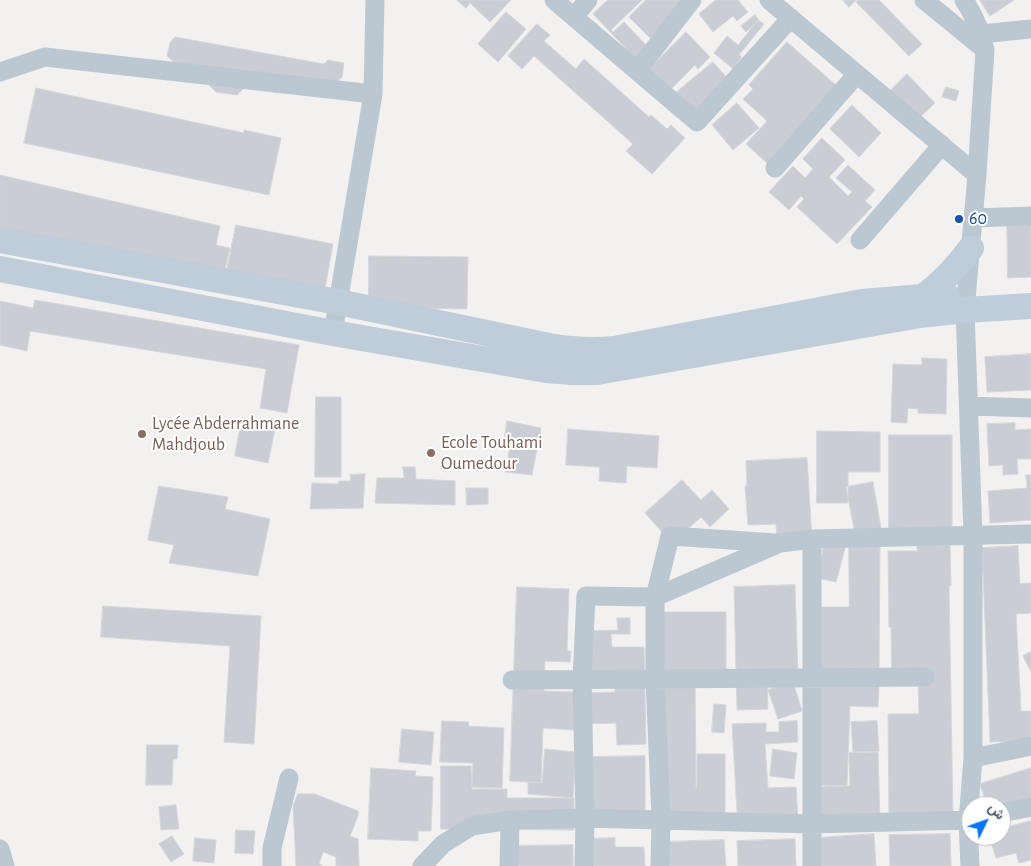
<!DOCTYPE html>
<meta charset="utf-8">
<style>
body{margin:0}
#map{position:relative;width:1031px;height:866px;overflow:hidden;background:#f3f0f0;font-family:"Alegreya Sans",Vazirmatn,sans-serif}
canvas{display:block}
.north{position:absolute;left:961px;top:796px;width:50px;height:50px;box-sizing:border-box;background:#fff;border:1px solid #b5bbbf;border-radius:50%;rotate:48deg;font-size:14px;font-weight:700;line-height:20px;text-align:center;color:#465460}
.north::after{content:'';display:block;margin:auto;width:18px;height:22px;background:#0375fa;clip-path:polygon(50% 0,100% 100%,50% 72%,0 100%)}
</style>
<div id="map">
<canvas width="1031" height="866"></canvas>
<div class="north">ش</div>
</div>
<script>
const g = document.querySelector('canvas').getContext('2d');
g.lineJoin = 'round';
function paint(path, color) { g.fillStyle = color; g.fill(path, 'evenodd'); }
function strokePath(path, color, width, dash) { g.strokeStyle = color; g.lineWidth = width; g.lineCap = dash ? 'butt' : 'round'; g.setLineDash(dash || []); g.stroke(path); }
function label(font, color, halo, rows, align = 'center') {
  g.font = font + ' "Alegreya Sans",sans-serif'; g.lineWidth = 4; g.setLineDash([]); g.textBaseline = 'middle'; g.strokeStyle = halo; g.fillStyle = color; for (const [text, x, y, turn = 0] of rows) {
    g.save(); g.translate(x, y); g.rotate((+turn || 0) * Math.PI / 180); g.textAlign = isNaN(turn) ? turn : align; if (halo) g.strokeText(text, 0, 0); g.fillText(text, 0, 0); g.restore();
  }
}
const building = new Path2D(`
 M 457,0 L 511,0 L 490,22 L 470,3 L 466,8 Z
 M 608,0 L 642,0 L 611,30 L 613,32 L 624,22 L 648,47 L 636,59 L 593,14 Z
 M 646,0 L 687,0 L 688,1 L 650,38 L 629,17 Z
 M 716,0 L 738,0 L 748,12 L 737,21 L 733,16 L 713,32 L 699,14 Z
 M 843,0 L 856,0 L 849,7 Z
 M 858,0 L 879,0 L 922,44 L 909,56 L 856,2 Z
 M 980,0 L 1014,0 L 990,16 Z
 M 506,12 L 526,29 L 498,62 L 478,44 Z
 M 755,15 L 759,20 L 746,32 L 741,26 Z
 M 758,20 L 764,24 L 739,55 L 742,57 L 733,69 L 714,53 L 727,36 L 738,45 Z
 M 537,24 L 550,35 L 544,41 L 576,69 L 584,59 L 649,117 L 651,115 L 667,129 L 671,125 L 685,138 L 652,174 L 626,151 L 633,144 L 534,56 L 522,69 L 508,56 Z
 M 686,32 L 710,57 L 698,69 L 695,65 L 670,90 L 649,69 Z
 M 175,37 L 324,64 L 328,60 L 344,63 L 342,77 L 335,83 L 294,76 L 278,93 L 245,87 L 237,95 L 216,92 L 207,83 L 194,80 L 167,56 L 170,43 Z
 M 787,42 L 837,86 L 768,164 L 746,144 L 767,121 L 743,99 L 753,89 L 749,85 Z
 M 713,62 L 729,80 L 700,105 L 707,113 L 696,122 L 673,95 Z
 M 907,74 L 935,103 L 916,121 L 888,93 Z
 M 946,87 L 959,91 L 956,101 L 942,97 Z
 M 36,88 L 244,133 L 244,130 L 281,138 L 269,195 L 24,143 Z
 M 737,103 L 759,128 L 733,150 L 712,125 Z
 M 852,105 L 881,133 L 859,157 L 830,129 Z
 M 822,138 L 845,160 L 829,177 L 848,196 L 852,192 L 836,178 L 848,165 L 875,190 L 865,201 L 872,207 L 837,244 L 797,207 L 804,199 L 801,196 L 789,210 L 769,192 L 793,166 L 805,178 L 813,169 L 803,159 Z
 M 0,175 L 220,226 L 216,245 L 230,248 L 223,277 L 0,233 Z
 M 1007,224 L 1031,224 L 1031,277 L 1008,278 Z
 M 236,225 L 333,244 L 324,294 L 226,275 Z
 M 369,256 L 468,257 L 467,309 L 369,307 Z
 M 35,300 L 299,345 L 287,413 L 260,408 L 266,369 L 30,331 L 27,351 L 0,345 L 0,301 L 33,308 Z
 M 1031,354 L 1031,390 L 987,392 L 985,357 Z
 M 922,358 L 947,359 L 946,414 L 918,413 L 918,409 L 908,408 L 907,423 L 891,422 L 893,364 L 922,365 Z
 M 316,397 L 341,397 L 341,477 L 315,477 Z
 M 242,418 L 276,424 L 268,463 L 235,456 Z
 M 507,421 L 541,428 L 532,475 L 505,472 L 510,447 L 504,445 Z
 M 1015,423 L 1015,430 L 1031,429 L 1031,459 L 1017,459 L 1018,474 L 1003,475 L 1003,465 L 989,466 L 987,424 Z
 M 568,429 L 659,436 L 657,468 L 627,466 L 626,483 L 599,481 L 600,467 L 566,465 Z
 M 817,431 L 880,432 L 880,472 L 848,472 L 848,503 L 817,503 Z
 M 889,435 L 952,435 L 952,537 L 889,532 Z
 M 807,458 L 812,540 L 777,542 L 776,524 L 748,525 L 745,486 L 747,486 L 746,461 Z
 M 403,467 L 415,467 L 416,479 L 455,481 L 455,505 L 375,503 L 377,478 L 404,478 Z
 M 365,474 L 363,508 L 310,509 L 312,483 L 338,484 L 339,481 L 351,481 L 350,475 Z
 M 1026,475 L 1031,475 L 1031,520 L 990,523 L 988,491 L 1027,488 Z
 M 682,480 L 701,500 L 712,490 L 729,509 L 710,527 L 701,517 L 672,543 L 645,513 Z
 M 873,482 L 882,534 L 856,539 L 846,487 Z
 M 159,486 L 228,497 L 225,509 L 270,519 L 258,576 L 169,563 L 174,545 L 148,540 Z
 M 466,488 L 488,488 L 488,504 L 467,505 Z
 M 826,537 L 847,541 L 836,582 L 817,578 Z
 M 849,543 L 880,543 L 879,675 L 816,674 L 817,607 L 849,607 Z
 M 917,545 L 950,545 L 951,586 L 949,586 L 953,818 L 889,819 L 888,714 L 919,714 L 918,683 L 892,683 L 891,627 L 889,627 L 888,551 L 917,551 Z
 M 1018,546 L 1020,584 L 1031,583 L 1031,613 L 1016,614 L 1021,711 L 1031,711 L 1031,740 L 990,742 L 982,548 Z
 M 795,585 L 798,677 L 767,678 L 768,709 L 737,710 L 734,587 Z
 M 517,587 L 569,589 L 567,651 L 571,651 L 570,662 L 545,661 L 544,691 L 575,692 L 574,730 L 543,728 L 541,783 L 510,781 Z
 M 103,606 L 261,616 L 254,744 L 224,742 L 230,646 L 101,637 Z
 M 664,612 L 726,612 L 726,670 L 695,671 L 696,788 L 697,788 L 697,754 L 725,754 L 725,821 L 664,821 Z
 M 617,618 L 630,618 L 630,634 L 611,634 L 612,647 L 644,647 L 646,744 L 617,745 L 616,723 L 585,724 L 584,693 L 615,692 L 615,682 L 583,683 L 582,631 L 618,630 Z
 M 1031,652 L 1031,672 L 1023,656 Z
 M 793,682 L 802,711 L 778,719 L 768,690 Z
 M 820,682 L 879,684 L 878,707 L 850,706 L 847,786 L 816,785 Z
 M 714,704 L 726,705 L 724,733 L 712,732 Z
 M 442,721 L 469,722 L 468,726 L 504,728 L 502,788 L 472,787 L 473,763 L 440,762 Z
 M 797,721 L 798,742 L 765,744 L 768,788 L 796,787 L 798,820 L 738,830 L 732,724 L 766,723 L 766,732 L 779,732 L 779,722 Z
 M 877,721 L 879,751 L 853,752 L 851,722 Z
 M 402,729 L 434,732 L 431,765 L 399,762 Z
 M 147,745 L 178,745 L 177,759 L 173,759 L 172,785 L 146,785 Z
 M 545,749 L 576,752 L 573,798 L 528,794 L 528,782 L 542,783 Z
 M 773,749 L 797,753 L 794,779 L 770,776 Z
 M 878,752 L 880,821 L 817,823 L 815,787 L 850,786 L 849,753 Z
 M 645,756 L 645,822 L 590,826 L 582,757 Z
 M 441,766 L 471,766 L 472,789 L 507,789 L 507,798 L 574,798 L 574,830 L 441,829 Z
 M 371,768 L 416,771 L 415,776 L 433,777 L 431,831 L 418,831 L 418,841 L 368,839 Z
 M 1031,768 L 1031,805 L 987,806 L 980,784 Z
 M 298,794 L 315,794 L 358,811 L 358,816 L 350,836 L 358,839 L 359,866 L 336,866 L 336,857 L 323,852 L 319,864 L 323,866 L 296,866 L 293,806 Z
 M 176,805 L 179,829 L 161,830 L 159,807 Z
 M 1031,821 L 1031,860 L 1019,863 L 1016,853 L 996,858 L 989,836 L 1001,836 L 1001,829 Z
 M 236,830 L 255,831 L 253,854 L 235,853 Z
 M 874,834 L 876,866 L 818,866 L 816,838 Z
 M 950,834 L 951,866 L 890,866 L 889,835 Z
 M 172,836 L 184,854 L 171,862 L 159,844 Z
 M 195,838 L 216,840 L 214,863 L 193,861 Z
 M 615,838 L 615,847 L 644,847 L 645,866 L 582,866 L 581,839 Z
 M 795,839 L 796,866 L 738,866 L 737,841 Z
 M 724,840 L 726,866 L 663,866 L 662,842 Z
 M 573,845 L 573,866 L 512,866 L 512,846 Z`);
paint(building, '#cacdd3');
strokePath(building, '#d4d6dd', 1);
strokePath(new Path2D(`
 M 554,0 L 697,122 L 791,18
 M 769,0 L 977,175
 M 924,0 L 985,50
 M 964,0 C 974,15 981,32 985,50 L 977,175 L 965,310 L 973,535 L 973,758 L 968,821 L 970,866
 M 574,17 L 588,0
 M 981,34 L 1031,29
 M 637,71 L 692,0
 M 0,72 L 45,57 L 373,94
 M 775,168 L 857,74
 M 973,218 L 1031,216
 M 860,240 L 942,145
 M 333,333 L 373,94 L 375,0
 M 969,406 L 1031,408
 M 812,539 L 812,866
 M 512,680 L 925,677
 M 973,758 L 1031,746
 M 1001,813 L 1031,807
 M 0,849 L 5,866
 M 272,866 L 272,848 L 289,778
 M 422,866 L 443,844 L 472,826 L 510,820 L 585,818 L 812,824 L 971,820
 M 509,866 L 510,820
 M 584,866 L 585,818 L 582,679 L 586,596 L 655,597 L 780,543 L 812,539 L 1031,534
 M 660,866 L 661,819 L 655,679 L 655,597 L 670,536 L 776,543`), '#bcc8d1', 19);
strokePath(new Path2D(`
 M 0,240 L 338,302 L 549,346 C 571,350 592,351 614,349 L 862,302 L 923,297 L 948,297
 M 0,269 L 333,333 L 546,370 L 572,372 L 597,372 L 920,315 L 965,310 L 1031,306
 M 923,297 C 942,283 957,267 971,248`), '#bfccd9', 26);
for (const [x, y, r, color] of [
 [959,219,5,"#1a4fb4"],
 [142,434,5,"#8d6e63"],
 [431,453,5,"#8d6e63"]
]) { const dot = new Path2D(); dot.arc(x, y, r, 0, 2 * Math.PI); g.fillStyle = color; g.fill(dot); strokePath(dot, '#fff', 2); }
label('18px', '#164399', '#fff', [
 ["60",969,219]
], 'left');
label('18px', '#785e54', '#fff', [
 ["Lycée Abderrahmane",152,424],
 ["Mahdjoub",152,445],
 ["Ecole Touhami",441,443],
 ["Oumedour",441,464]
], 'left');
</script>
